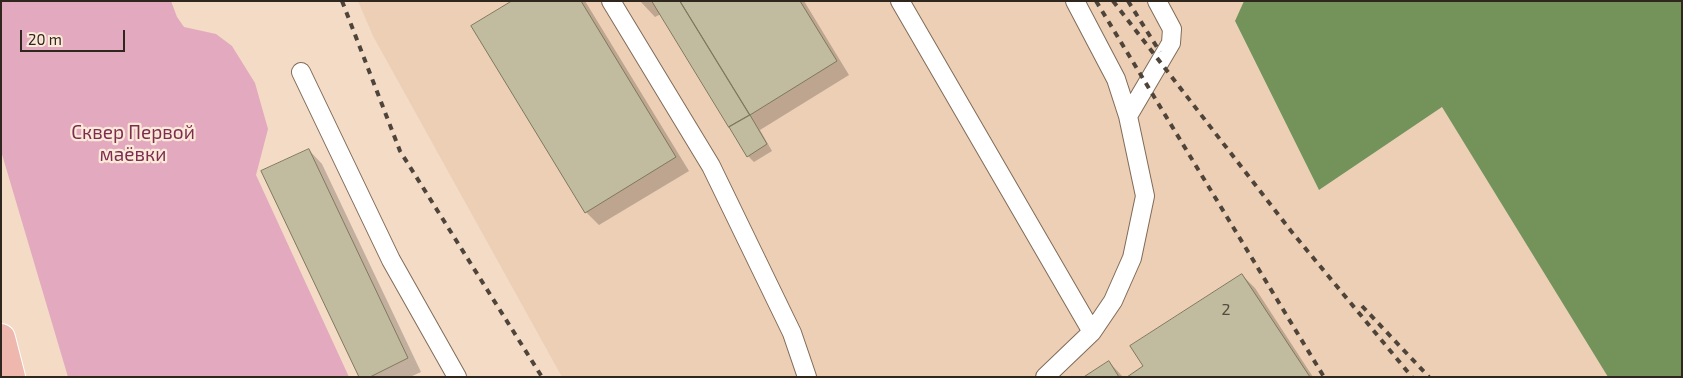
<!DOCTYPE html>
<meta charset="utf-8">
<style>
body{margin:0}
#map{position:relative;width:1683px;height:378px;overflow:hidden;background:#f3dbc6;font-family:"Exo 2",sans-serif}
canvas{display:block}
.frame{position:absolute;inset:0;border:2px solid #2f261e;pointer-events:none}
.scale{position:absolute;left:20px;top:30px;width:105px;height:22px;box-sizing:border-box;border:2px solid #2f261e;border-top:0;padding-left:6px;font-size:15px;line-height:18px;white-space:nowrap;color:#2f261e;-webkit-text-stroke:4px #fde9d8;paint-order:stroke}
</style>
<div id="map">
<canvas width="1683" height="378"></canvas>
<div class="frame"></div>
<div class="scale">20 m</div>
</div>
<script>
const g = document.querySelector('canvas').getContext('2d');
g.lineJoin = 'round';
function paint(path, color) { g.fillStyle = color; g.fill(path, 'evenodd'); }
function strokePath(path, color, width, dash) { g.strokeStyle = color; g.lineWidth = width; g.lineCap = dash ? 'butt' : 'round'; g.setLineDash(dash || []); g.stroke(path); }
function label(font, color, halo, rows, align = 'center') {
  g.font = font + ' "Exo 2",sans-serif'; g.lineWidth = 4.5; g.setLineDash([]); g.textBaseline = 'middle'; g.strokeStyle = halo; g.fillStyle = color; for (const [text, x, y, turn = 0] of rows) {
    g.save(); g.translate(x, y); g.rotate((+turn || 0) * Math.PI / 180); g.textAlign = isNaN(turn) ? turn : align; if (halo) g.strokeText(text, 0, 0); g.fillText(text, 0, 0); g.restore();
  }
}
paint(new Path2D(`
 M 358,1 L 1244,1 L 1235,22 L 1319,190 L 1442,107 L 1608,377 L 562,377 L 373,36 Z`), '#edcfb5');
paint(new Path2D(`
 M 1,1 L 171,1 L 177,17 L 184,27 L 216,34 L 232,46 L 255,83 L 268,129 L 256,175 L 349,377 L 68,377 L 1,151 Z`), '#e3a9be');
paint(new Path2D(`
 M 1244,1 L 1682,1 L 1682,377 L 1608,377 L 1442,107 L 1319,190 L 1235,21 Z`), '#73935b');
paint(new Path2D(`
 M 515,1 L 585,1 L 689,171 L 599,225 L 586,212 Z
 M 640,1 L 804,1 L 849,75 L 760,130 L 772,151 L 754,162 L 748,156 L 661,14 L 655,17 Z
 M 309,150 L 322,164 L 421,372 L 410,377 L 360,377 Z
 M 1242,275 L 1255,288 L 1313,377 L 1129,377 L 1145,367 Z
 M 1109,362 L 1123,377 L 1086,377 Z`), '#0003');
const building = new Path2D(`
 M 512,1 L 581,1 L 676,157 L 585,213 L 471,26 Z
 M 652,1 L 680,1 L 750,115 L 729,127 Z
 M 680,1 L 800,1 L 837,61 L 750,115 Z
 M 750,115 L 767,144 L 747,157 L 729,127 Z
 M 309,149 L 408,358 L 370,377 L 359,377 L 261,171 Z
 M 1242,274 L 1310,377 L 1127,377 L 1143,366 L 1130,346 Z
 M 1109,361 L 1119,377 L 1084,377 Z`);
paint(building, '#c1bc9f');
strokePath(building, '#7e795e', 1);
const service = new Path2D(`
 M 611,1 L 711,166 L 792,333 L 807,377
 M 900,1 L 1092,332
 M 301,72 L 391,260 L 457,377
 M 1128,116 L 1171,43 L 1172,29 L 1157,1
 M 1045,377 L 1092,332 L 1113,301 L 1132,258 L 1145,196 L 1128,116 L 1116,79 L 1075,1`);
const primary = new Path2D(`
 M 1,338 L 11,377`);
strokePath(service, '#806b58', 20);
strokePath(primary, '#fff', 30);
strokePath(service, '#fff', 18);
strokePath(primary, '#efb8af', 28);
strokePath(new Path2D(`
 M 342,1 L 400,151 L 542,377
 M 1096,1 L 1324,377
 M 1113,1 L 1291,231 L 1412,377
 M 1128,1 L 1160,52
 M 1362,306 L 1429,377`), '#4f4439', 4, [6, 6]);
label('16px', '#544c3e', null, [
 ["2",1226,310]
]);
label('19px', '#7c2d51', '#fde9d8', [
 ["Сквер Первой",133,133],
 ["маёвки",133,155]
]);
</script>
